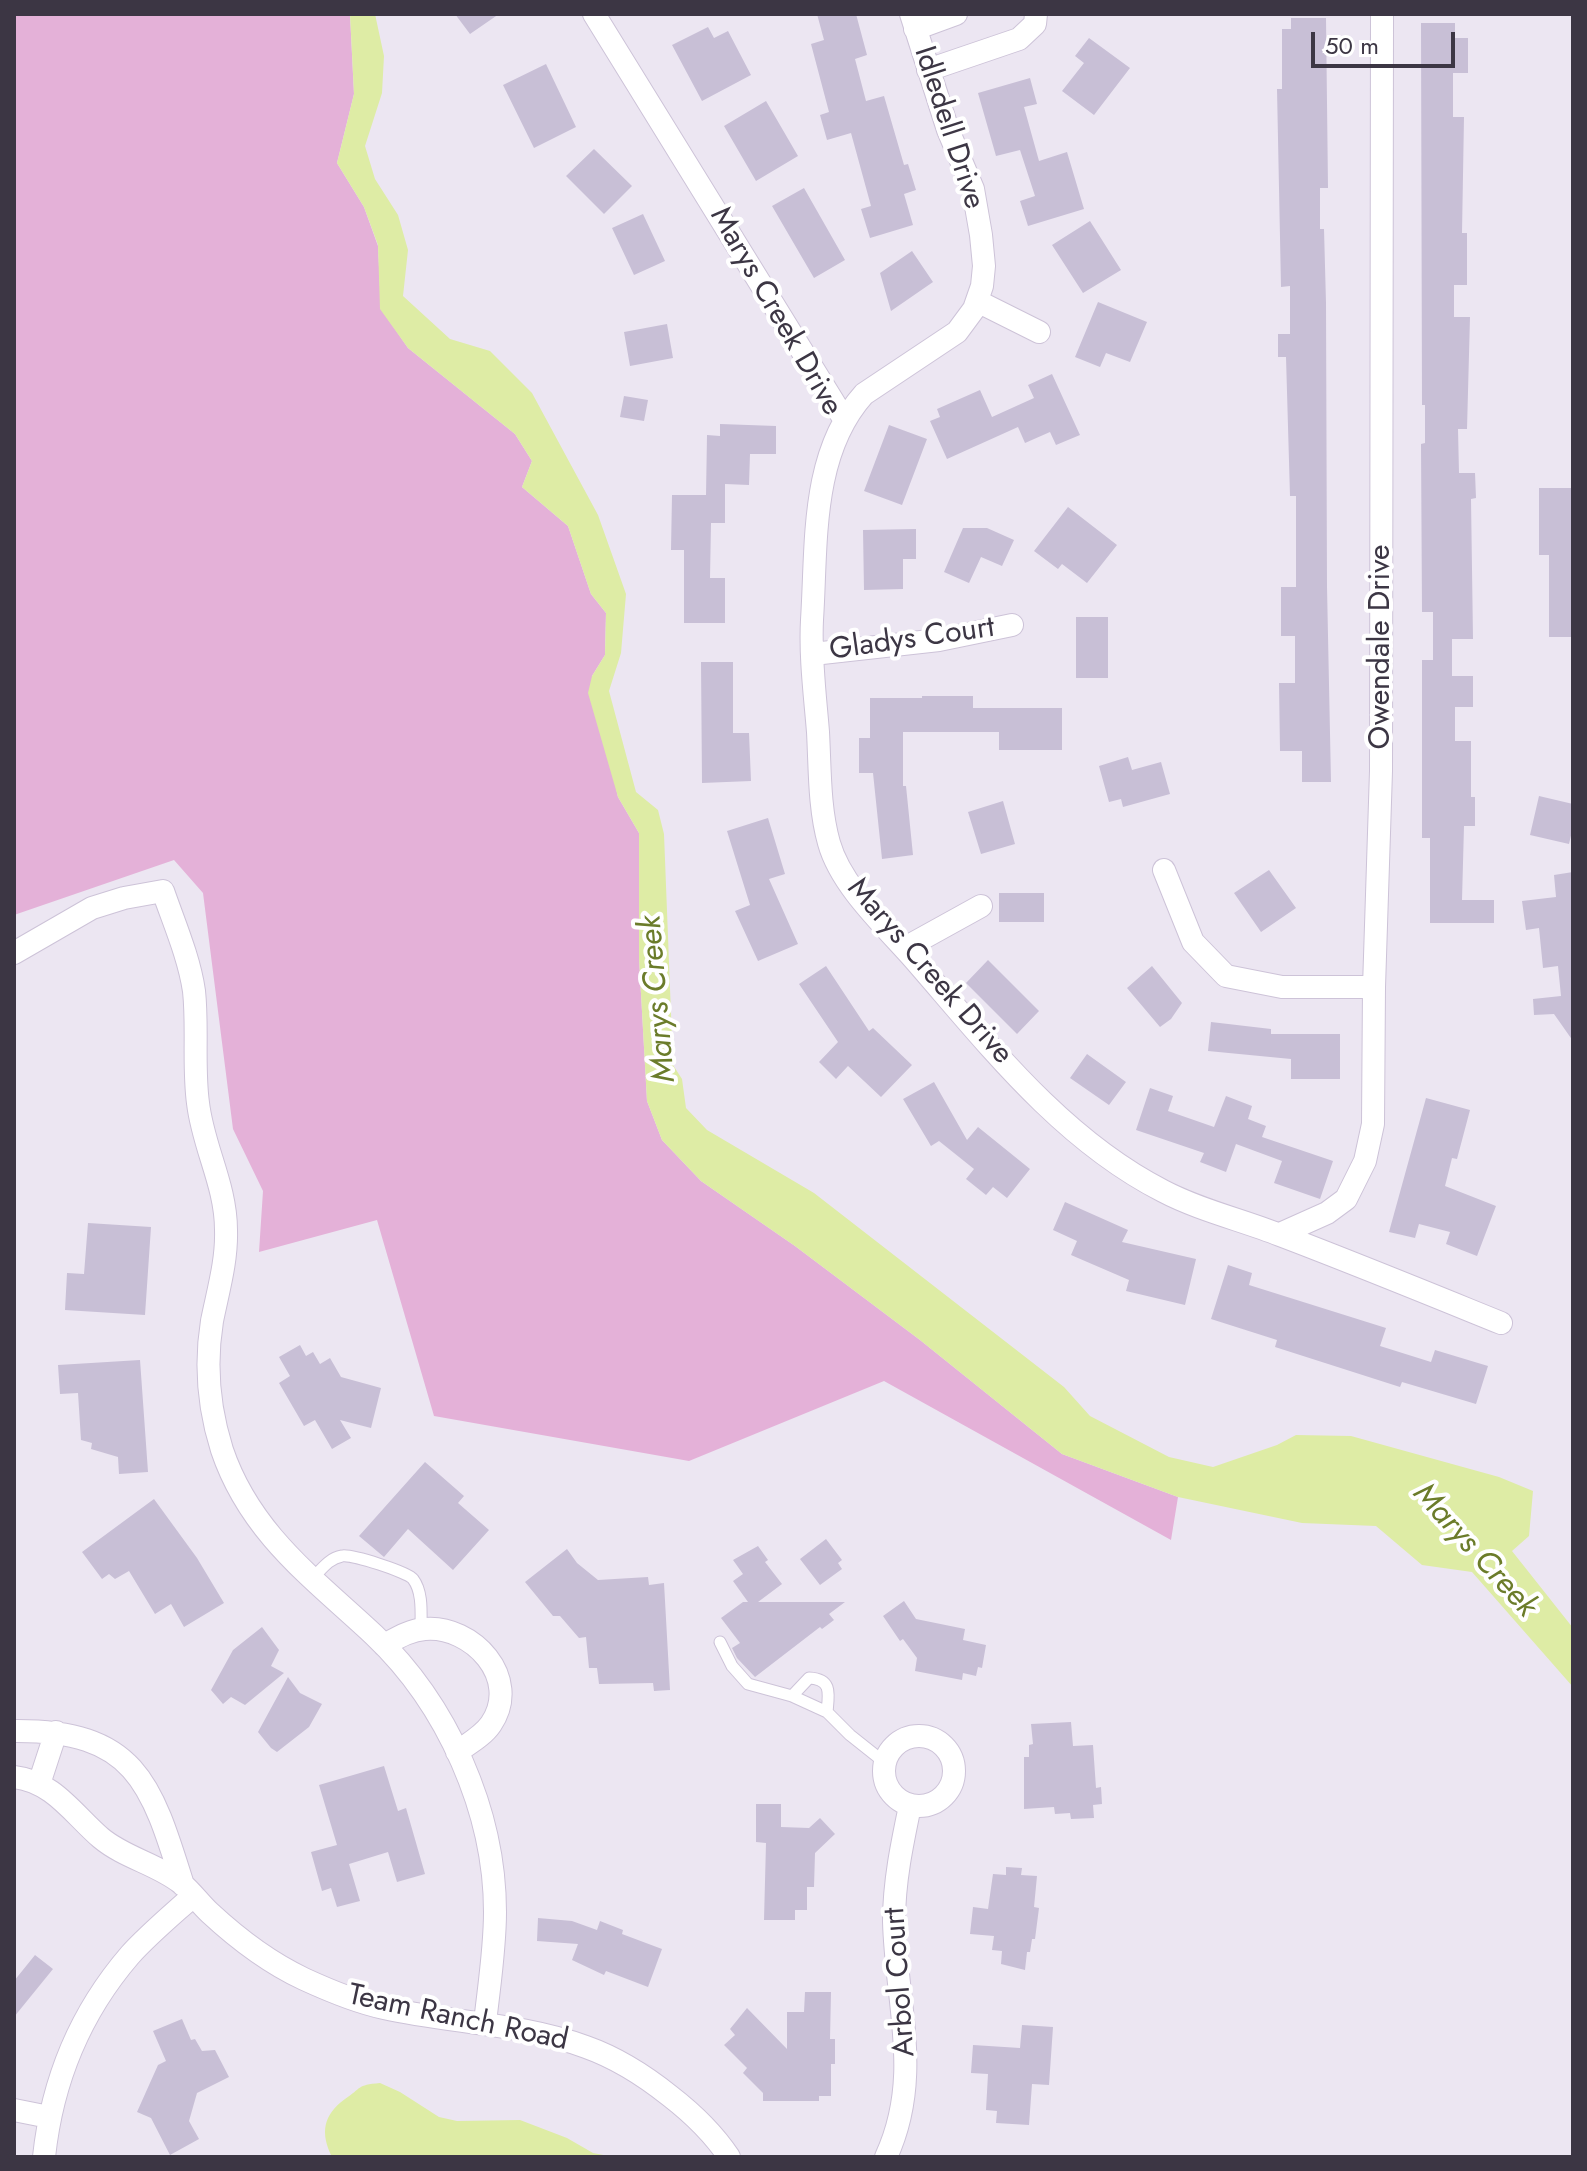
<!DOCTYPE html>
<style>
body{margin:0}
#map{position:relative;width:1587px;height:2171px;overflow:hidden;background:#ece6f2;font-family:Jost,sans-serif}
canvas{display:block}
.frame{position:absolute;inset:0;border:16px solid #3c3644;pointer-events:none}
.scale{position:absolute;left:1311px;top:32px;width:144px;height:36px;box-sizing:border-box;border:4px solid #3c3644;border-top:0;padding-left:10px;font-size:24px;line-height:28px;white-space:nowrap;color:#3c3644;-webkit-text-stroke:6px #fff;paint-order:stroke}
</style>
<div id="map">
<canvas width="1587" height="2171"></canvas>
<div class="frame"></div>
<div class="scale">50 m</div>
</div>
<script>
const g = document.querySelector('canvas').getContext('2d');
g.lineJoin = 'round';
function paint(path, color) { g.fillStyle = color; g.fill(path, 'evenodd'); }
function strokePath(path, color, width, dash) { g.strokeStyle = color; g.lineWidth = width; g.lineCap = dash ? 'butt' : 'round'; g.setLineDash(dash || []); g.stroke(path); }
function label(font, color, halo, rows, align = 'center') {
  g.font = font + ' Jost,sans-serif'; g.lineWidth = 8; g.setLineDash([]); g.textBaseline = 'middle'; g.strokeStyle = halo; g.fillStyle = color; for (const [text, x, y, turn = 0] of rows) {
    g.save(); g.translate(x, y); g.rotate((+turn || 0) * Math.PI / 180); g.textAlign = isNaN(turn) ? turn : align; if (halo) g.strokeText(text, 0, 0); g.fillText(text, 0, 0); g.restore();
  }
}
paint(new Path2D(`
 M 14,14 L 350,14 L 354,94 L 337,163 L 364,207 L 378,246 L 381,309 L 408,348 L 515,434 L 532,461 L 522,487 L 568,526 L 591,594 L 606,613 L 605,655 L 592,676 L 618,797 L 639,833 L 639,958 L 647,1101 L 662,1140 L 701,1181 L 795,1246 L 920,1340 L 1062,1454 L 1178,1497 L 1171,1540 L 884,1381 L 689,1461 L 434,1416 L 377,1220 L 259,1252 L 263,1191 L 233,1129 L 203,893 L 174,860 L 14,915 Z`), '#e4b1d8');
paint(new Path2D(`
 M 350,14 L 375,14 L 384,56 L 382,93 L 365,146 L 375,179 L 398,215 L 408,250 L 403,296 L 450,339 L 490,351 L 532,393 L 598,515 L 626,594 L 621,653 L 609,691 L 636,792 L 658,810 L 664,834 L 673,1065 L 682,1079 L 686,1108 L 707,1130 L 814,1193 L 1064,1387 L 1090,1416 L 1169,1457 L 1213,1467 L 1277,1445 L 1296,1435 L 1351,1436 L 1499,1477 L 1533,1491 L 1529,1536 L 1512,1551 L 1573,1628 L 1573,1687 L 1472,1572 L 1422,1565 L 1376,1526 L 1302,1523 L 1178,1497 L 1062,1454 L 920,1340 L 795,1246 L 701,1181 L 662,1140 L 647,1101 L 639,958 L 639,833 L 618,797 L 588,693 L 592,676 L 605,655 L 606,613 L 591,594 L 568,526 L 522,487 L 532,461 L 515,434 L 408,348 L 380,309 L 378,245 L 364,207 L 337,163 L 354,94 Z
 M 380,2083 L 400,2092 L 439,2117 L 457,2121 L 520,2120 L 567,2138 L 593,2153 L 614,2157 L 332,2157 C 320,2133 323,2115 345,2099 C 362,2088 356,2085 380,2083 Z`), '#deeca5');
paint(new Path2D(`
 M 455,14 L 499,14 L 470,34 Z
 M 817,14 L 856,14 L 867,55 L 855,59 L 866,101 L 884,96 L 904,165 L 908,164 L 916,190 L 904,194 L 913,225 L 870,238 L 861,209 L 871,206 L 851,133 L 827,140 L 820,115 L 829,112 L 811,44 L 824,40 Z
 M 1291,18 L 1326,18 L 1328,188 L 1320,188 L 1320,229 L 1324,229 L 1326,303 L 1327,587 L 1331,782 L 1302,782 L 1302,751 L 1280,751 L 1279,683 L 1295,683 L 1295,636 L 1281,636 L 1281,587 L 1296,587 L 1296,496 L 1290,496 L 1286,357 L 1278,357 L 1278,334 L 1290,334 L 1290,286 L 1281,287 L 1277,89 L 1282,89 L 1282,29 L 1291,29 Z
 M 1421,23 L 1455,23 L 1455,38 L 1468,38 L 1468,73 L 1453,73 L 1453,117 L 1464,117 L 1462,233 L 1467,233 L 1467,285 L 1454,285 L 1454,317 L 1470,317 L 1467,429 L 1458,429 L 1459,473 L 1475,473 L 1476,498 L 1471,499 L 1473,639 L 1452,639 L 1452,676 L 1473,676 L 1473,707 L 1455,707 L 1455,741 L 1471,741 L 1471,797 L 1475,797 L 1475,826 L 1464,826 L 1462,900 L 1494,900 L 1494,923 L 1430,923 L 1430,838 L 1422,838 L 1422,660 L 1433,660 L 1433,612 L 1422,612 L 1421,444 L 1425,443 L 1425,405 L 1422,405 Z
 M 708,27 L 714,38 L 728,31 L 751,75 L 702,101 L 672,45 Z
 M 1089,38 L 1130,68 L 1094,115 L 1062,91 L 1084,63 L 1075,56 Z
 M 546,64 L 576,127 L 534,148 L 503,85 Z
 M 1030,78 L 1037,104 L 1024,107 L 1039,161 L 1067,152 L 1084,209 L 1028,226 L 1020,201 L 1035,196 L 1020,150 L 996,156 L 978,93 Z
 M 766,101 L 798,156 L 756,181 L 724,126 Z
 M 594,149 L 632,186 L 604,214 L 566,176 Z
 M 804,188 L 845,260 L 814,278 L 772,206 Z
 M 643,214 L 665,261 L 634,275 L 612,228 Z
 M 1090,221 L 1121,270 L 1083,293 L 1052,245 Z
 M 912,251 L 933,282 L 891,311 L 880,273 Z
 M 1098,302 L 1147,322 L 1130,362 L 1106,353 L 1100,367 L 1075,357 Z
 M 667,324 L 673,358 L 630,366 L 624,332 Z
 M 1052,374 L 1080,435 L 1056,445 L 1050,432 L 1025,443 L 1018,427 L 947,459 L 930,421 L 940,417 L 937,409 L 980,390 L 992,417 L 1034,398 L 1028,385 Z
 M 624,396 L 648,400 L 644,421 L 620,417 Z
 M 720,424 L 776,426 L 776,454 L 750,454 L 749,485 L 725,484 L 725,523 L 711,523 L 710,578 L 725,578 L 725,623 L 684,623 L 684,550 L 671,550 L 672,495 L 706,495 L 707,435 L 720,436 Z
 M 889,425 L 927,439 L 902,505 L 864,491 Z
 M 1539,488 L 1573,488 L 1573,637 L 1549,637 L 1549,555 L 1539,555 Z
 M 1068,507 L 1117,545 L 1087,583 L 1062,564 L 1058,569 L 1034,551 Z
 M 963,528 L 987,528 L 1014,540 L 1002,566 L 981,557 L 969,583 L 944,572 Z
 M 916,529 L 916,559 L 903,559 L 903,589 L 864,590 L 863,530 Z
 M 1076,617 L 1108,617 L 1108,678 L 1076,678 Z
 M 701,662 L 733,662 L 733,733 L 749,733 L 751,781 L 702,783 Z
 M 922,696 L 973,696 L 973,708 L 1062,708 L 1062,750 L 999,750 L 999,732 L 903,732 L 903,786 L 906,786 L 913,855 L 882,859 L 873,773 L 859,773 L 859,738 L 870,738 L 870,698 L 922,698 Z
 M 1128,757 L 1132,770 L 1161,762 L 1170,794 L 1123,807 L 1121,799 L 1109,802 L 1099,766 Z
 M 1539,796 L 1573,804 L 1573,827 L 1569,844 L 1530,835 Z
 M 1003,801 L 1015,844 L 981,854 L 968,812 Z
 M 768,818 L 785,874 L 769,879 L 798,944 L 758,961 L 735,911 L 750,905 L 727,831 Z
 M 1269,870 L 1296,908 L 1261,932 L 1234,893 Z
 M 1573,872 L 1573,1041 L 1554,1014 L 1534,1015 L 1533,999 L 1561,996 L 1558,966 L 1543,968 L 1539,928 L 1526,930 L 1522,901 L 1556,897 L 1554,875 Z
 M 999,893 L 1044,893 L 1044,922 L 999,922 Z
 M 988,960 L 1039,1011 L 1017,1034 L 966,983 Z
 M 826,966 L 869,1031 L 873,1028 L 912,1065 L 881,1097 L 848,1066 L 836,1079 L 819,1062 L 838,1042 L 799,984 Z
 M 1152,966 L 1182,1003 L 1171,1019 L 1160,1027 L 1127,988 Z
 M 1211,1022 L 1271,1029 L 1271,1034 L 1340,1034 L 1340,1079 L 1291,1079 L 1291,1059 L 1208,1051 Z
 M 1087,1054 L 1126,1082 L 1109,1105 L 1070,1078 Z
 M 934,1082 L 967,1140 L 978,1127 L 1030,1169 L 1007,1198 L 993,1187 L 986,1195 L 966,1179 L 974,1169 L 939,1141 L 931,1146 L 903,1099 Z
 M 1150,1088 L 1173,1096 L 1168,1111 L 1214,1127 L 1226,1096 L 1252,1106 L 1248,1119 L 1266,1126 L 1262,1137 L 1333,1161 L 1320,1199 L 1274,1183 L 1282,1161 L 1236,1144 L 1226,1172 L 1200,1162 L 1204,1153 L 1136,1130 Z
 M 1426,1098 L 1470,1110 L 1457,1159 L 1452,1158 L 1445,1186 L 1496,1206 L 1477,1256 L 1446,1244 L 1450,1232 L 1419,1224 L 1415,1238 L 1389,1232 Z
 M 1065,1202 L 1128,1230 L 1122,1242 L 1196,1259 L 1185,1305 L 1126,1291 L 1129,1280 L 1071,1255 L 1077,1241 L 1053,1230 Z
 M 88,1223 L 151,1227 L 145,1315 L 65,1310 L 67,1273 L 84,1274 Z
 M 1228,1265 L 1252,1273 L 1249,1285 L 1386,1328 L 1380,1346 L 1431,1362 L 1435,1350 L 1488,1366 L 1476,1404 L 1402,1382 L 1400,1387 L 1275,1347 L 1277,1340 L 1211,1319 Z
 M 300,1345 L 306,1356 L 313,1352 L 320,1364 L 330,1358 L 341,1377 L 381,1388 L 371,1428 L 340,1420 L 351,1438 L 332,1449 L 315,1420 L 304,1426 L 279,1383 L 290,1376 L 279,1357 Z
 M 140,1360 L 148,1472 L 119,1474 L 118,1457 L 91,1449 L 92,1443 L 81,1440 L 78,1393 L 60,1394 L 58,1365 Z
 M 425,1462 L 464,1496 L 458,1503 L 489,1530 L 453,1570 L 408,1529 L 384,1557 L 359,1536 Z
 M 154,1499 L 197,1558 L 224,1603 L 184,1627 L 171,1604 L 155,1614 L 129,1571 L 115,1579 L 109,1574 L 102,1579 L 82,1552 Z
 M 826,1539 L 842,1560 L 838,1563 L 842,1569 L 820,1585 L 800,1559 Z
 M 758,1546 L 768,1560 L 765,1562 L 782,1584 L 758,1602 L 845,1602 L 829,1614 L 834,1620 L 822,1629 L 820,1627 L 755,1677 L 737,1658 L 732,1648 L 740,1643 L 721,1618 L 743,1602 L 748,1602 L 733,1581 L 743,1574 L 733,1560 Z
 M 567,1549 L 577,1563 L 598,1580 L 648,1577 L 649,1585 L 664,1583 L 670,1690 L 654,1691 L 653,1683 L 599,1684 L 597,1668 L 589,1668 L 586,1637 L 579,1638 L 560,1616 L 553,1616 L 525,1582 Z
 M 904,1601 L 916,1619 L 965,1629 L 963,1640 L 986,1645 L 982,1668 L 978,1667 L 976,1676 L 963,1673 L 962,1680 L 915,1671 L 917,1658 L 903,1639 L 900,1641 L 883,1616 Z
 M 262,1627 L 279,1650 L 271,1666 L 284,1673 L 245,1705 L 231,1697 L 223,1704 L 211,1690 L 233,1650 Z
 M 288,1677 L 300,1693 L 322,1704 L 309,1727 L 277,1752 L 271,1748 L 258,1732 Z
 M 1071,1722 L 1073,1746 L 1093,1745 L 1096,1788 L 1101,1787 L 1102,1804 L 1093,1805 L 1094,1818 L 1071,1819 L 1070,1813 L 1055,1814 L 1054,1807 L 1024,1809 L 1024,1757 L 1029,1757 L 1029,1745 L 1033,1744 L 1031,1724 Z
 M 384,1766 L 398,1811 L 406,1808 L 425,1874 L 397,1882 L 388,1852 L 349,1864 L 360,1901 L 337,1907 L 331,1888 L 322,1891 L 311,1852 L 337,1845 L 319,1785 Z
 M 756,1804 L 781,1804 L 781,1827 L 809,1828 L 820,1818 L 835,1834 L 815,1853 L 814,1887 L 807,1887 L 807,1910 L 795,1910 L 795,1920 L 764,1920 L 766,1843 L 756,1842 Z
 M 1006,1867 L 1022,1868 L 1021,1875 L 1037,1876 L 1034,1907 L 1039,1908 L 1035,1939 L 1032,1939 L 1030,1952 L 1027,1952 L 1025,1970 L 1001,1964 L 1002,1951 L 992,1950 L 994,1936 L 970,1934 L 973,1907 L 988,1909 L 993,1874 L 1006,1875 Z
 M 538,1918 L 572,1921 L 597,1930 L 600,1921 L 623,1930 L 622,1934 L 662,1949 L 648,1987 L 606,1971 L 604,1975 L 572,1960 L 578,1944 L 537,1941 Z
 M 35,1955 L 53,1969 L 14,2017 L 14,1981 Z
 M 805,1992 L 831,1992 L 830,2039 L 835,2039 L 835,2064 L 831,2064 L 831,2096 L 819,2096 L 819,2101 L 763,2101 L 763,2093 L 743,2073 L 747,2068 L 724,2045 L 735,2035 L 730,2029 L 747,2008 L 787,2049 L 787,2012 L 804,2012 Z
 M 182,2019 L 191,2040 L 195,2039 L 202,2051 L 215,2050 L 229,2077 L 197,2093 L 189,2121 L 199,2139 L 170,2155 L 151,2118 L 137,2112 L 158,2065 L 166,2061 L 153,2031 Z
 M 1022,2025 L 1053,2027 L 1049,2085 L 1032,2084 L 1029,2125 L 996,2123 L 997,2111 L 986,2110 L 988,2074 L 971,2073 L 973,2045 L 1020,2048 Z`), '#c8bfd6');
const lane = new Path2D(`
 M 312,1579 C 321,1570 329,1558 342,1556 C 351,1554 408,1572 413,1579 C 423,1592 421,1613 421,1629
 M 720,1642 L 732,1666 L 748,1684 L 792,1696 L 827,1712 L 850,1735 L 884,1762
 M 792,1696 L 809,1678 C 832,1679 829,1693 827,1712`);
const street = new Path2D(`
 M 594,14 L 844,419
 M 911,14 L 948,130 L 973,189 L 981,235 L 984,266 L 982,286 L 974,309 L 957,332 L 864,394 C 810,454 817,544 812,620 C 810,657 815,695 818,732 C 820,768 819,808 829,843 C 841,886 885,926 914,959 C 988,1044 1061,1139 1163,1191 C 1199,1210 1242,1220 1280,1235 C 1354,1263 1427,1293 1501,1323
 M 915,29 L 956,14
 M 928,70 L 1019,39 L 1035,24 L 1036,14
 M 977,301 L 1039,332
 M 813,654 L 939,640 L 1012,625
 M 1164,870 L 1193,942 L 1226,976 L 1282,987 L 1374,987
 M 905,948 L 981,906
 M 14,953 L 92,908 L 124,898 L 163,891 C 174,923 189,957 194,991 C 198,1028 193,1066 198,1103 C 203,1147 226,1185 226,1230 C 227,1261 218,1291 212,1321 C 205,1364 209,1409 222,1450 C 250,1533 313,1578 374,1635 C 447,1704 495,1811 495,1912 C 495,1949 489,1986 485,2023
 M 1280,1234 L 1327,1213 L 1346,1199 L 1365,1161 L 1373,1124 L 1374,987 L 1381,771 L 1382,14
 M 384,1645 C 397,1638 410,1630 425,1629 C 472,1625 522,1678 491,1724 C 483,1736 468,1744 457,1752
 M 14,1731 C 135,1730 151,1782 183,1885
 M884 1771a35 35 0 1 1 70 0a35 35 0 1 1-70 0Z
 M 14,1777 C 53,1781 74,1815 101,1838 C 125,1858 157,1864 181,1883 C 192,1892 200,1904 210,1913 C 238,1939 270,1963 304,1979 C 330,1991 356,2002 384,2008 C 451,2023 521,2023 586,2047 C 617,2058 645,2076 670,2096 C 692,2113 713,2133 729,2157
 M 39,1784 L 56,1732
 M 14,2110 L 49,2117
 M 44,2157 C 52,2082 80,2013 130,1955 C 149,1934 172,1915 193,1896
 M 886,2157 C 923,2077 896,2004 894,1921 C 894,1882 902,1844 910,1806`);
strokePath(lane, '#cdc3d8', 13);
strokePath(street, '#cdc3d8', 24);
strokePath(lane, '#fff', 11);
strokePath(street, '#fff', 22);
label('30px', '#3c3644', '#fff', [
 ["Idledell Drive",948,128,72],
 ["Marys Creek Drive",775,312,60],
 ["Gladys Court",912,640,-8],
 ["Owendale Drive",1382,647,-90],
 ["Marys Creek Drive",929,972,49],
 ["Arbol Court",901,1982,-94],
 ["Team Ranch Road",458,2019,12]
]);
label('italic 32px', '#6b7c2a', '#fff', [
 ["Marys Creek",659,999,-95],
 ["Marys Creek",1474,1551,48]
]);
</script>
